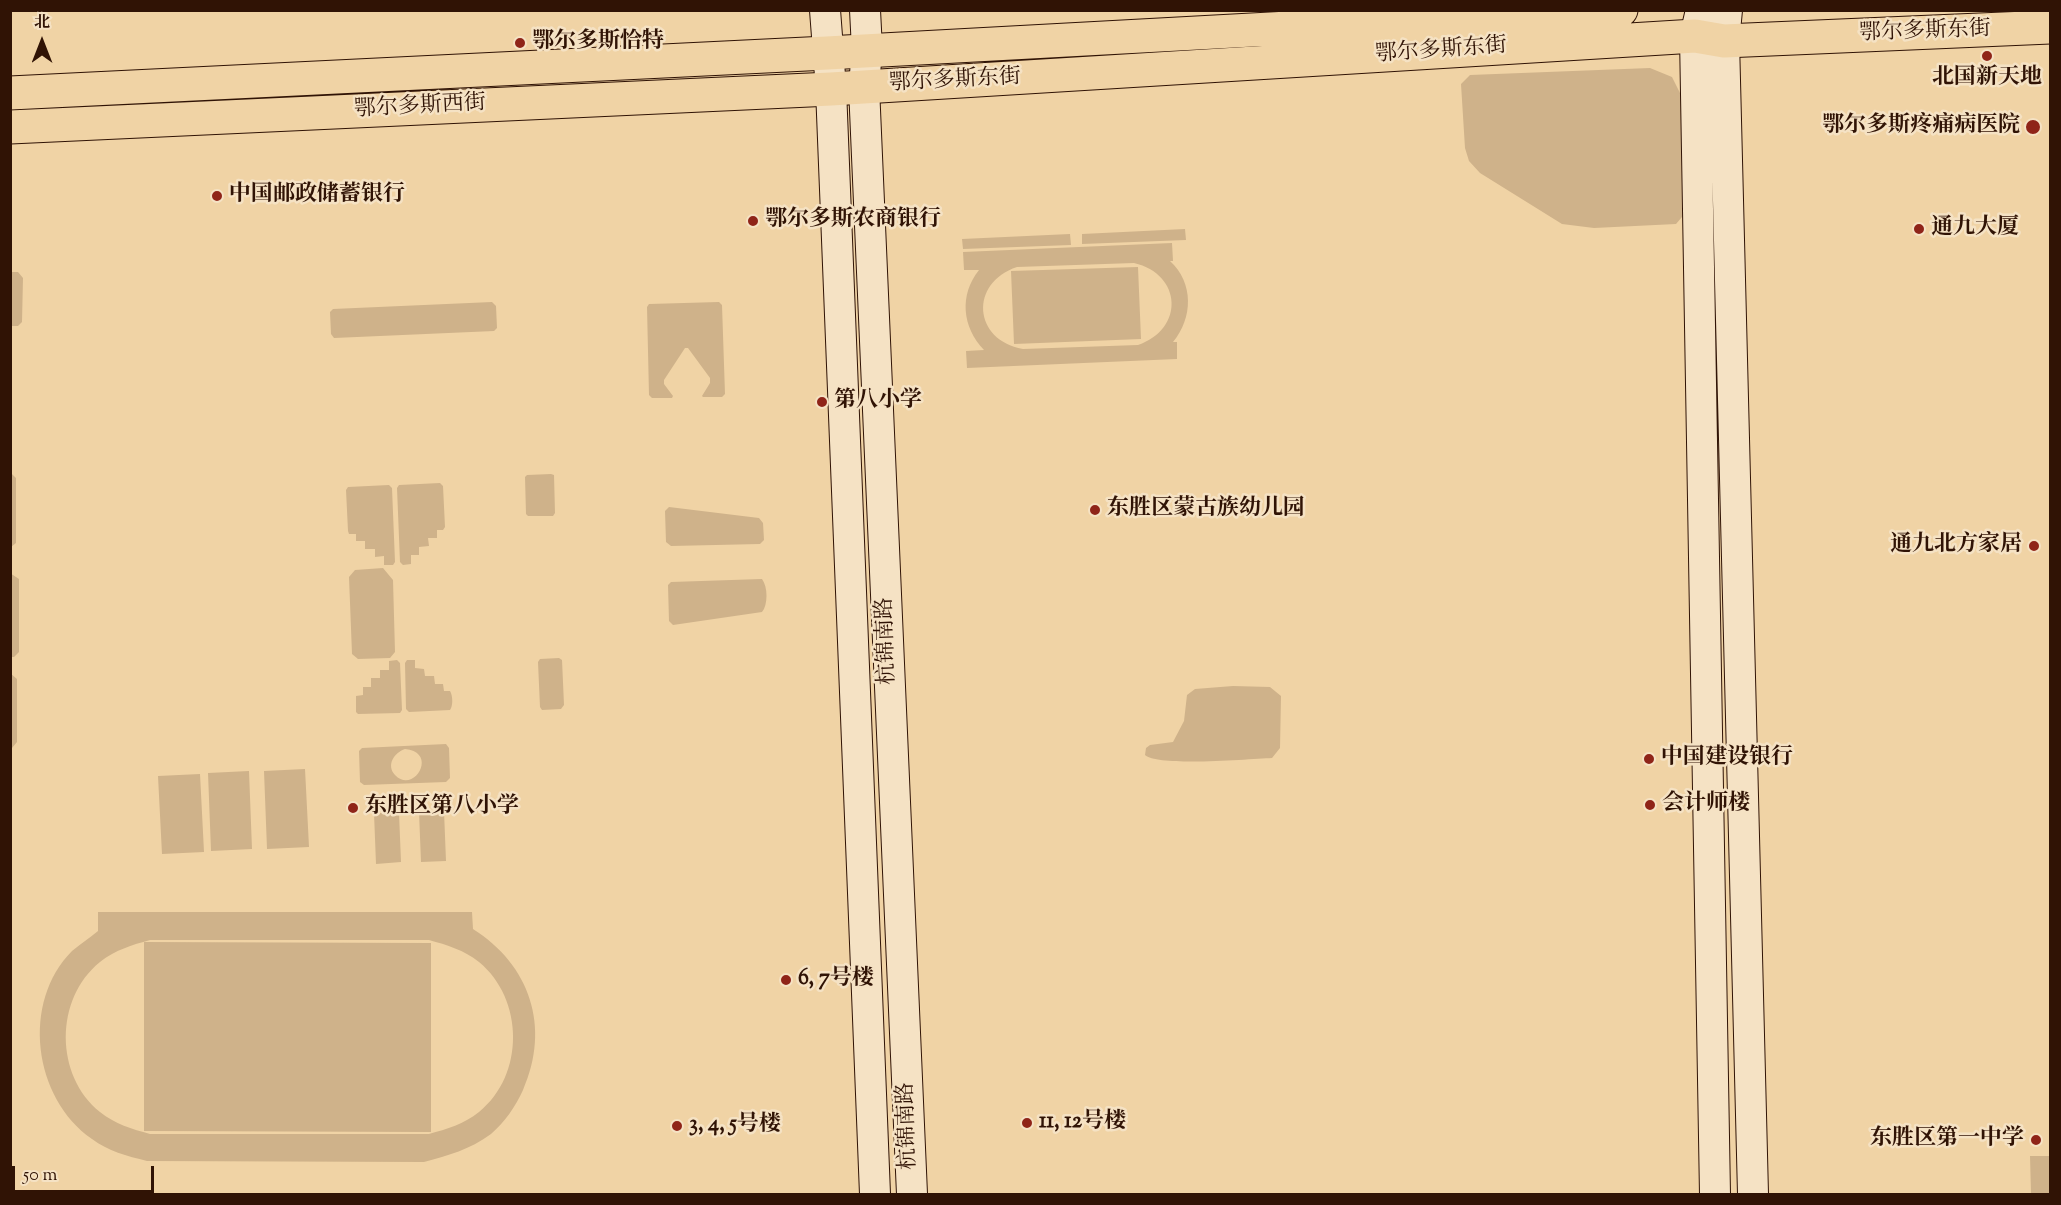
<!DOCTYPE html>
<meta charset="utf-8">
<style>
body{margin:0}
#map{position:relative;width:2061px;height:1205px;overflow:hidden;background:#f0d3a5;font-family:"Sorts Mill Goudy","Noto Serif SC",serif}
canvas{display:block}
.frame{position:absolute;inset:0;border:12px solid #301305;pointer-events:none}
.north{position:absolute;left:12px;top:12px;width:60px;height:60px;-webkit-text-stroke:4px #f5e2c4;paint-order:stroke;rotate:0deg;font-size:16px;font-weight:700;line-height:24px;text-align:center;color:#301305}
.north::after{content:'';display:block;margin:auto;width:21px;height:27px;background:#301305;clip-path:polygon(50% 0,100% 100%,50% 72%,0 100%)}
.scale{position:absolute;left:12px;top:1166px;width:142px;height:27px;box-sizing:border-box;border:3px solid #301305;border-top:0;padding-left:8px;font-size:18px;line-height:21px;white-space:nowrap;color:#301305;-webkit-text-stroke:4px #f5e2c4;paint-order:stroke}
</style>
<div id="map">
<canvas width="2061" height="1205"></canvas>
<div class="frame"></div>
<div class="north">北</div>
<div class="scale">50 m</div>
</div>
<script>
const g = document.querySelector('canvas').getContext('2d');
g.lineJoin = 'round';
function paint(path, color) { g.fillStyle = color; g.fill(path, 'evenodd'); }
function strokePath(path, color, width, dash) { g.strokeStyle = color; g.lineWidth = width; g.lineCap = dash ? 'butt' : 'round'; g.setLineDash(dash || []); g.stroke(path); }
function label(font, color, halo, rows, align = 'center') {
  g.font = font + ' "Sorts Mill Goudy","Noto Serif SC",serif'; g.lineWidth = 5; g.setLineDash([]); g.textBaseline = 'middle'; g.strokeStyle = halo; g.fillStyle = color; for (const [text, x, y, turn = 0] of rows) {
    g.save(); g.translate(x, y); g.rotate((+turn || 0) * Math.PI / 180); g.textAlign = isNaN(turn) ? turn : align; if (halo) g.strokeText(text, 0, 0); g.fillText(text, 0, 0); g.restore();
  }
}
paint(new Path2D(`
 M 1650,68 L 1672,77 L 1681,95 L 1682,217 L 1676,224 L 1594,228 L 1562,224 L 1480,173 L 1469,161 L 1465,148 L 1461,84 L 1470,75 Z
 M 1185,229 L 1186,240 L 1082,244 L 1082,234 Z
 M 1070,234 L 1071,245 L 963,249 L 962,239 Z
 M 1172,243 L 1173,261 L 1170,261 C 1194,283 1193,318 1173,342 L 1177,342 L 1177,359 L 967,368 L 966,351 L 984,350 C 962,327 959,295 979,270 L 964,270 L 963,252 ZM 1134,263 C 1182,274 1185,329 1138,345 L 1023,349 C 973,340 969,283 1017,267 Z
 M 1138,267 L 1141,339 L 1014,344 L 1011,271 Z
 M 11,272 L 18,272 L 23,278 L 22,322 L 18,326 L 11,326 Z
 M 492,302 L 496,306 L 497,328 L 494,331 L 334,338 L 331,334 L 330,312 L 333,309 Z
 M 719,302 L 722,305 L 725,394 L 722,397 L 703,397 L 702,396 L 710,383 L 710,378 L 688,348 L 685,348 L 664,380 L 664,384 L 673,396 L 672,398 L 652,398 L 649,395 L 647,307 L 649,304 Z
 M 11,473 L 16,478 L 16,543 L 11,547 Z
 M 551,474 L 554,475 L 555,513 L 553,516 L 528,516 L 526,514 L 525,477 L 527,475 Z
 M 440,483 L 443,486 L 445,527 L 443,530 L 437,530 L 437,538 L 428,538 L 429,546 L 419,547 L 419,555 L 411,555 L 411,564 L 403,565 L 400,562 L 397,488 L 399,485 Z
 M 389,485 L 392,488 L 395,562 L 393,565 L 384,565 L 384,556 L 375,557 L 375,549 L 365,549 L 365,541 L 356,541 L 356,534 L 349,534 L 348,531 L 346,490 L 348,487 Z
 M 669,507 L 759,518 L 763,523 L 764,540 L 760,544 L 671,546 L 666,542 L 665,511 Z
 M 383,568 L 393,580 L 395,652 L 390,658 L 358,659 L 352,654 L 349,577 L 355,570 Z
 M 10,573 L 19,579 L 19,652 L 14,657 L 10,657 Z
 M 762,579 C 768,587 768,605 762,612 L 673,625 L 669,621 L 668,585 L 671,582 Z
 M 559,658 L 562,660 L 564,705 L 561,709 L 542,710 L 540,707 L 538,662 L 540,659 Z
 M 397,660 L 400,663 L 402,710 L 400,713 L 358,714 L 356,712 L 356,696 L 363,695 L 363,687 L 371,687 L 371,678 L 380,678 L 380,670 L 389,670 L 389,661 Z
 M 407,660 L 415,660 L 415,668 L 424,669 L 425,676 L 434,676 L 435,684 L 443,684 L 444,691 L 450,691 C 453,696 453,706 450,710 L 409,712 L 406,709 L 405,663 Z
 M 10,673 L 17,679 L 17,742 L 12,748 L 10,748 Z
 M 1233,686 L 1270,687 L 1281,696 L 1280,748 L 1272,758 C 1249,759 1159,767 1145,755 L 1146,748 L 1150,745 L 1173,742 L 1184,721 L 1187,695 L 1195,689 Z
 M 446,744 L 449,748 L 450,778 L 446,782 L 364,785 L 360,782 L 359,751 L 362,748 ZM 405,749 C 439,752 414,795 395,775 C 386,765 394,753 405,749 Z
 M 305,769 L 309,847 L 267,849 L 264,771 Z
 M 249,771 L 252,849 L 211,851 L 208,773 Z
 M 200,774 L 204,852 L 162,854 L 158,776 Z
 M 444,811 L 446,861 L 421,862 L 419,812 Z
 M 374,813 L 399,813 L 401,862 L 376,864 Z
 M 98,912 L 472,912 L 473,929 C 530,965 551,1027 523,1090 C 516,1106 504,1123 491,1134 C 469,1150 449,1155 424,1162 L 147,1161 C 127,1156 108,1151 92,1139 C 33,1098 21,1002 72,951 C 80,944 90,938 98,931 ZM 150,940 L 429,940 C 447,945 464,950 479,962 C 524,999 525,1075 479,1112 C 464,1124 447,1129 429,1134 L 150,1134 C 132,1129 115,1124 100,1112 C 55,1076 54,999 100,962 C 115,950 132,945 150,940 Z
 M 144,942 L 431,943 L 431,1132 L 144,1131 Z
 M 2030,1156 L 2050,1156 L 2050,1194 L 2031,1194 Z`), '#cfb28a');
const secondary = new Path2D(`
 M 825,10 L 831,89 L 875,1194
 M 865,10 L 867,49 L 864,87 L 912,1194
 M 1701,10 L 1695,36 L 1715,1194
 M 1727,10 L 1724,41 L 1753,1194`);
const primary = new Path2D(`
 M 10,93 L 827,53 L 1621,10
 M 10,127 L 831,89 L 1695,36 L 1724,41 L 2050,27`);
strokePath(secondary, '#301305', 32);
strokePath(primary, '#301305', 35);
strokePath(secondary, '#f5e2c4', 30);
strokePath(primary, '#f0d3a5', 33);
for (const [x, y, r, color] of [
 [520,43,6,"#8f2418"],
 [1987,56,6,"#8f2418"],
 [2033,127,8,"#8f2418"],
 [217,196,6,"#8f2418"],
 [753,221,6,"#8f2418"],
 [1919,229,6,"#8f2418"],
 [822,402,6,"#8f2418"],
 [1095,510,6,"#8f2418"],
 [2034,546,6,"#8f2418"],
 [1649,759,6,"#8f2418"],
 [1650,805,6,"#8f2418"],
 [353,808,6,"#8f2418"],
 [786,980,6,"#8f2418"],
 [1027,1123,6,"#8f2418"],
 [677,1126,6,"#8f2418"],
 [2036,1140,6,"#8f2418"]
]) { const dot = new Path2D(); dot.arc(x, y, r, 0, 2 * Math.PI); g.fillStyle = color; g.fill(dot); strokePath(dot, '#f5e2c4', 2); }
label('22px', '#301305', '#f5e2c4', [
 ["鄂尔多斯东街",1925,33,-2],
 ["鄂尔多斯东街",1441,52,-4],
 ["鄂尔多斯东街",955,82,-3],
 ["鄂尔多斯西街",420,108,-3],
 ["杭锦南路",888,641,-92],
 ["杭锦南路",909,1126,-92]
]);
label('bold 22px', '#301305', '#f5e2c4', [
 ["鄂尔多斯恰特",532,43],
 ["北国新天地",1987,79,"center"],
 ["鄂尔多斯疼痛病医院",2020,127,"right"],
 ["中国邮政储蓄银行",229,196],
 ["鄂尔多斯农商银行",765,221],
 ["通九大厦",1931,229],
 ["第八小学",834,402],
 ["东胜区蒙古族幼儿园",1107,510],
 ["通九北方家居",2022,546,"right"],
 ["中国建设银行",1661,759],
 ["会计师楼",1662,805],
 ["东胜区第八小学",365,808],
 ["6, 7号楼",798,980],
 ["11, 12号楼",1039,1123],
 ["3, 4, 5号楼",689,1126],
 ["东胜区第一中学",2024,1140,"right"]
], 'left');
</script>
